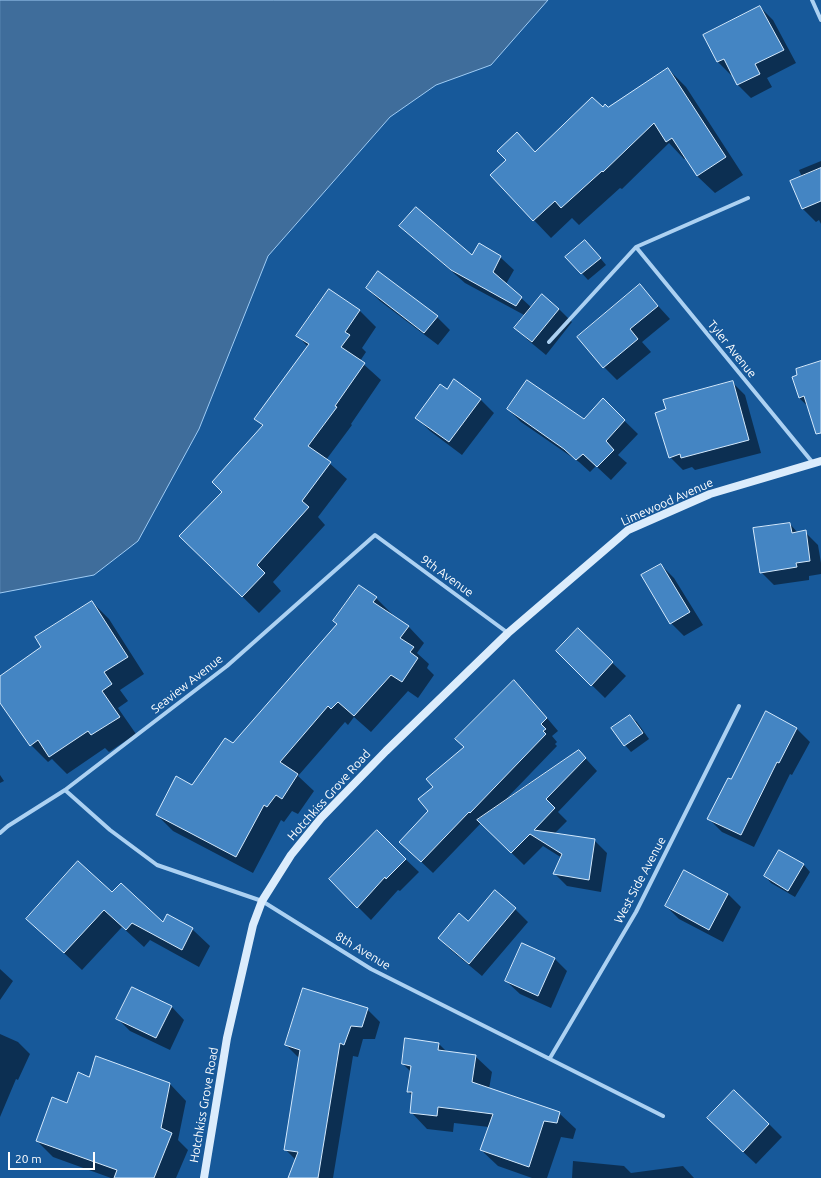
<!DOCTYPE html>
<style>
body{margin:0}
#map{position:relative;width:821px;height:1178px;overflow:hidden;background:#17599a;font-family:Ubuntu,sans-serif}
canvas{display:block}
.scale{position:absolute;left:8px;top:1152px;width:87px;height:18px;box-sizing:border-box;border:2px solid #fff;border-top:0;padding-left:5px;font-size:12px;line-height:14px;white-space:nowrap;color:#fff;-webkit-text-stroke:3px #17599a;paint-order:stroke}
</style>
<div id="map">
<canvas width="821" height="1178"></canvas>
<div class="scale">20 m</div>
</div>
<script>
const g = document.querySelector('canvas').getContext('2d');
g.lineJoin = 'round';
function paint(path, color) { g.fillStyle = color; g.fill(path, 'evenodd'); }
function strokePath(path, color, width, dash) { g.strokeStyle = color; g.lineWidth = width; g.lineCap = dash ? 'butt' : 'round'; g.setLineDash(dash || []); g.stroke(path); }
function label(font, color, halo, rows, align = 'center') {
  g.font = font + ' Ubuntu,sans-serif'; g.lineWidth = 3; g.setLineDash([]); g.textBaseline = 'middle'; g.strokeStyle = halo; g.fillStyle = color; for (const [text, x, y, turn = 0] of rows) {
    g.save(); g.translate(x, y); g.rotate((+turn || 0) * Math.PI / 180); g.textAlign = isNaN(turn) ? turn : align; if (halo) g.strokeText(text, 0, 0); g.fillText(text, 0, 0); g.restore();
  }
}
const water = new Path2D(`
 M 0,0 L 548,0 L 491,65 L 436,85 L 390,117 L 268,256 L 199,429 L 138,541 L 94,575 L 0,593 Z`);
paint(water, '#3f6d9b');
strokePath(water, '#9fccf5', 1);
paint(new Path2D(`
 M 760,7 L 773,20 L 796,63 L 767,78 L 772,87 L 751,98 L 738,85 L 733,74 L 731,75 L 718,62 Z
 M 668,69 L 686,87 L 743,175 L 715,193 L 697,176 L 686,157 L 684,159 L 669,143 L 622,189 L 620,188 L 579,225 L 572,218 L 551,238 L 491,175 L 536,153 L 603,108 L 608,108 Z
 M 821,161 L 821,224 L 819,220 L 816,222 L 803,209 L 802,177 L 799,170 Z
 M 414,238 L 473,256 L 479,244 L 500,257 L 514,270 L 506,284 L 532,308 L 559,309 L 572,322 L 546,355 L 529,341 L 516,328 L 526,316 L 465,283 Z
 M 592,248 L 606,265 L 588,280 L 567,257 Z
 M 640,286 L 670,319 L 642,342 L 651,352 L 617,380 L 604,367 L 579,337 Z
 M 367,288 L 437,317 L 450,330 L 438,345 L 380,301 Z
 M 329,290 L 360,311 L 376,327 L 362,348 L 366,352 L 360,361 L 381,380 L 351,424 L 352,425 L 326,460 L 347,479 L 318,517 L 325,525 L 273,582 L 281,591 L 259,613 L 197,552 L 223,492 L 263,426 L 256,419 L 308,347 L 298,336 ZM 328,464 L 330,464 L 299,505 L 298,504 Z
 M 821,363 L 821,408 L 813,411 L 799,398 Z
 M 732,382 L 745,395 L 761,453 L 695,470 L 692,467 L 683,470 L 670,457 Z
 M 447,390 L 481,400 L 494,413 L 462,455 L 430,431 L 417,418 Z
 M 603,400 L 638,434 L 618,455 L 627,463 L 611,480 L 596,466 L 590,472 L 579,462 L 521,422 L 508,409 L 584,420 Z
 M 790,524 L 798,533 L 805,532 L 818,545 L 821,563 L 821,574 L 809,576 L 809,580 L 774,585 L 761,572 Z
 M 661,565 L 674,578 L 703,625 L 684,636 L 671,623 Z
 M 376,598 L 392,614 L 391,615 L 408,626 L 424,643 L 417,653 L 429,664 L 427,668 L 434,675 L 418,698 L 408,691 L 371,732 L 354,717 L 348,725 L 345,722 L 298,776 L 314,791 L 298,814 L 292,811 L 284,822 L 281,820 L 253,873 L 173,831 L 157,815 L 193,786 Z
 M 92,602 L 109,619 L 144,674 L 120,690 L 128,701 L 118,708 L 136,734 L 109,752 L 105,748 L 67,774 L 52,759 L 48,762 L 31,745 L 0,701 L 0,677 L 43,647 Z
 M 578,630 L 626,676 L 605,698 L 557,651 Z
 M 514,681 L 526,693 L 558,731 L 552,736 L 557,742 L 555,744 L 557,746 L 506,799 L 579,751 L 597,771 L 558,812 L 567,821 L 554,834 L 594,840 L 607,853 L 601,892 L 567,886 L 555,874 L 562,858 L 543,846 L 524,865 L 481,823 L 433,873 L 413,854 L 429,812 L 434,787 L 466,748 Z
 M 630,716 L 637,722 L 649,739 L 631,752 L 625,745 Z
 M 796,728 L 810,742 L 792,775 L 790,774 L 754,847 L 722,832 L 709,819 L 731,780 Z
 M 0,775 L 4,781 L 0,783 Z
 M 377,832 L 419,872 L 400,891 L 398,890 L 371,920 L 330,879 Z
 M 780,851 L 804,865 L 810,872 L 795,897 L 771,883 L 765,876 Z
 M 112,894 L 163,923 L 192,929 L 210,946 L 199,967 L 150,940 L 144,947 L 122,927 L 82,970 L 27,918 Z
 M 728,894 L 741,907 L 723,942 L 679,919 L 666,906 Z
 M 515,909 L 528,922 L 482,976 L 452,951 L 439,938 Z
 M 554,958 L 567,971 L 551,1008 L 520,994 L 506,981 Z
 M 0,969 L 13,981 L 0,1000 Z
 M 171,1006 L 184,1020 L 170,1050 L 130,1031 L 117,1018 Z
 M 367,1009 L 380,1022 L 375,1039 L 363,1039 L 358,1057 L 353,1056 L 333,1178 L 289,1178 L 296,1160 L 285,1149 L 299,1058 L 286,1045 Z
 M 0,1034 L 18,1042 L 30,1054 L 18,1080 L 16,1079 L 0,1117 Z
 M 406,1039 L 439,1044 L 447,1052 L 475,1056 L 492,1072 L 489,1089 L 559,1113 L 576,1129 L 573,1139 L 561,1137 L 547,1178 L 532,1178 L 498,1166 L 481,1150 L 489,1127 L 454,1123 L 453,1132 L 427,1129 L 411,1112 L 413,1096 L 408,1092 L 411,1072 L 403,1064 Z
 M 89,1078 L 170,1084 L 186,1101 L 178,1140 L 188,1150 L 176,1178 L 111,1178 L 53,1157 L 37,1141 Z
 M 769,1124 L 782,1137 L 756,1164 L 721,1131 Z
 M 573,1161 L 624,1166 L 631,1173 L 683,1166 L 694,1178 L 572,1178 Z`), '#0007');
const building = new Path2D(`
 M 760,6 L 784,50 L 755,64 L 760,74 L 737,85 L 724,59 L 717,62 L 703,35 Z
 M 668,68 L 726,157 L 697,176 L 672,138 L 666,142 L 654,123 L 603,172 L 602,171 L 561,208 L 555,201 L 533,221 L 490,175 L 506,160 L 497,151 L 517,132 L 535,152 L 592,97 L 603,107 L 605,104 L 608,107 Z
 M 821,168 L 821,201 L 802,209 L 790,181 Z
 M 416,207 L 472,255 L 479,243 L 501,256 L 493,272 L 522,297 L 516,306 L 451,270 L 399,226 Z
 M 585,240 L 601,258 L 581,274 L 565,257 Z
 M 378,271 L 438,316 L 424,333 L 366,288 Z
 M 640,284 L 658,306 L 630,329 L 638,339 L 603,368 L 577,337 Z
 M 329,289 L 360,310 L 345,332 L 350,335 L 341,347 L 365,363 L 335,406 L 337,407 L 308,446 L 331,462 L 302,501 L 309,507 L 257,565 L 265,573 L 242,597 L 179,536 L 222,492 L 212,482 L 263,425 L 254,419 L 309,344 L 296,336 Z
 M 542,294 L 559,309 L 532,342 L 514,328 Z
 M 821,361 L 821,433 L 816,434 L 804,396 L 799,398 L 792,377 L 797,375 L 796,369 Z
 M 454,379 L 481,399 L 449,442 L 415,418 L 440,384 L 447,389 Z
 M 527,380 L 584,419 L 603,398 L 625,420 L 606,441 L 614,450 L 597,467 L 583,454 L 576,460 L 564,449 L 507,409 Z
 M 733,381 L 749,440 L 681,458 L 680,454 L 669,458 L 655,413 L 666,409 L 663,400 Z
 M 790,523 L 792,533 L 806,530 L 810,561 L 796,563 L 797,567 L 760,573 L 753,528 Z
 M 661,564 L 690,612 L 670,624 L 641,575 Z
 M 359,585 L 377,597 L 373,602 L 409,626 L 400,638 L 414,647 L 410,652 L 418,658 L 402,682 L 391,675 L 354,716 L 338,702 L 331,709 L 328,706 L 280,762 L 298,774 L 282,799 L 276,795 L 267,807 L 264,805 L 236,857 L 156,815 L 176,776 L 192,785 L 225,738 L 233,743 L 337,624 L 333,621 Z
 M 92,601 L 128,657 L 104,672 L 112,684 L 102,691 L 120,717 L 91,735 L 88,731 L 49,757 L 38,740 L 30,746 L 0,703 L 0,676 L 41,647 L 35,637 Z
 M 578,628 L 613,662 L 591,686 L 556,651 Z
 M 514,680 L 547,718 L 541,724 L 546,729 L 543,731 L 546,734 L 470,813 L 469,812 L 421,862 L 399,842 L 428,811 L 418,799 L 433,787 L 426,779 L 464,747 L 455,739 Z
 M 766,711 L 797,728 L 779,763 L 777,762 L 741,835 L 707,819 L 728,778 L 731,779 Z
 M 630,715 L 643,733 L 624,746 L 611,728 Z
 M 579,750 L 586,758 L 546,799 L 555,808 L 534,830 L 595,839 L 589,880 L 553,874 L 562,854 L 530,834 L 511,853 L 477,820 Z
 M 377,830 L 406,859 L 386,879 L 385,877 L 357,908 L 329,879 Z
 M 779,850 L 804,864 L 788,891 L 764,876 Z
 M 78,861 L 112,892 L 121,883 L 163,922 L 167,914 L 193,928 L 182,950 L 132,923 L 126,930 L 104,910 L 64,953 L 26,919 Z
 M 684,870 L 728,894 L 709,930 L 665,906 Z
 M 495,890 L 516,908 L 469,964 L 438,938 L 459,913 L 468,921 Z
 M 522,943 L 555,958 L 538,996 L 505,981 Z
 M 132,987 L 172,1006 L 156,1038 L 116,1019 Z
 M 303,988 L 368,1008 L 362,1027 L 351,1026 L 344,1045 L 340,1043 L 318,1178 L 288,1178 L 298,1152 L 284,1150 L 300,1050 L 285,1045 Z
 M 405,1038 L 439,1043 L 438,1050 L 476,1055 L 472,1082 L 560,1112 L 557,1123 L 544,1121 L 529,1167 L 480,1150 L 493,1114 L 438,1107 L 437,1116 L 410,1113 L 412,1092 L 407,1092 L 411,1066 L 402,1064 Z
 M 96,1056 L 170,1083 L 161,1128 L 172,1133 L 154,1178 L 114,1178 L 117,1170 L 36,1141 L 52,1097 L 67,1103 L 78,1072 L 89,1077 Z
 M 734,1090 L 769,1124 L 743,1152 L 707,1118 Z`);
paint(building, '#4485c3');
strokePath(building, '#d4e9fc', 1);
strokePath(new Path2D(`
 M 812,0 L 821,20
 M 636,247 L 813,463
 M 549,342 L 636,247 L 748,198
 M 65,790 L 110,830 L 157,865 L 262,901 L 371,969 L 663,1116
 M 0,833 L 8,826 L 65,790 L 227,666 L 375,535 L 508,633
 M 550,1058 L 636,912 L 739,706`), '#acd1f2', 4);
strokePath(new Path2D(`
 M 204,1178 L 227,1038 L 253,925 L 262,901 L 291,855 L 321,818 L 386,751 L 508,633 L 628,530 L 710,494 L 821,461`), '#dbecfc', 8);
label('12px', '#fff', '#17599a', [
 ["Tyler Avenue",732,349,51],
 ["Limewood Avenue",667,502,-24],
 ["9th Avenue",447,576,36],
 ["Seaview Avenue",187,684,-38],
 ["Hotchkiss Grove Road",329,795,-48],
 ["West Side Avenue",640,880,-62],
 ["8th Avenue",363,951,31],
 ["Hotchkiss Grove Road",204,1105,-80]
]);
</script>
